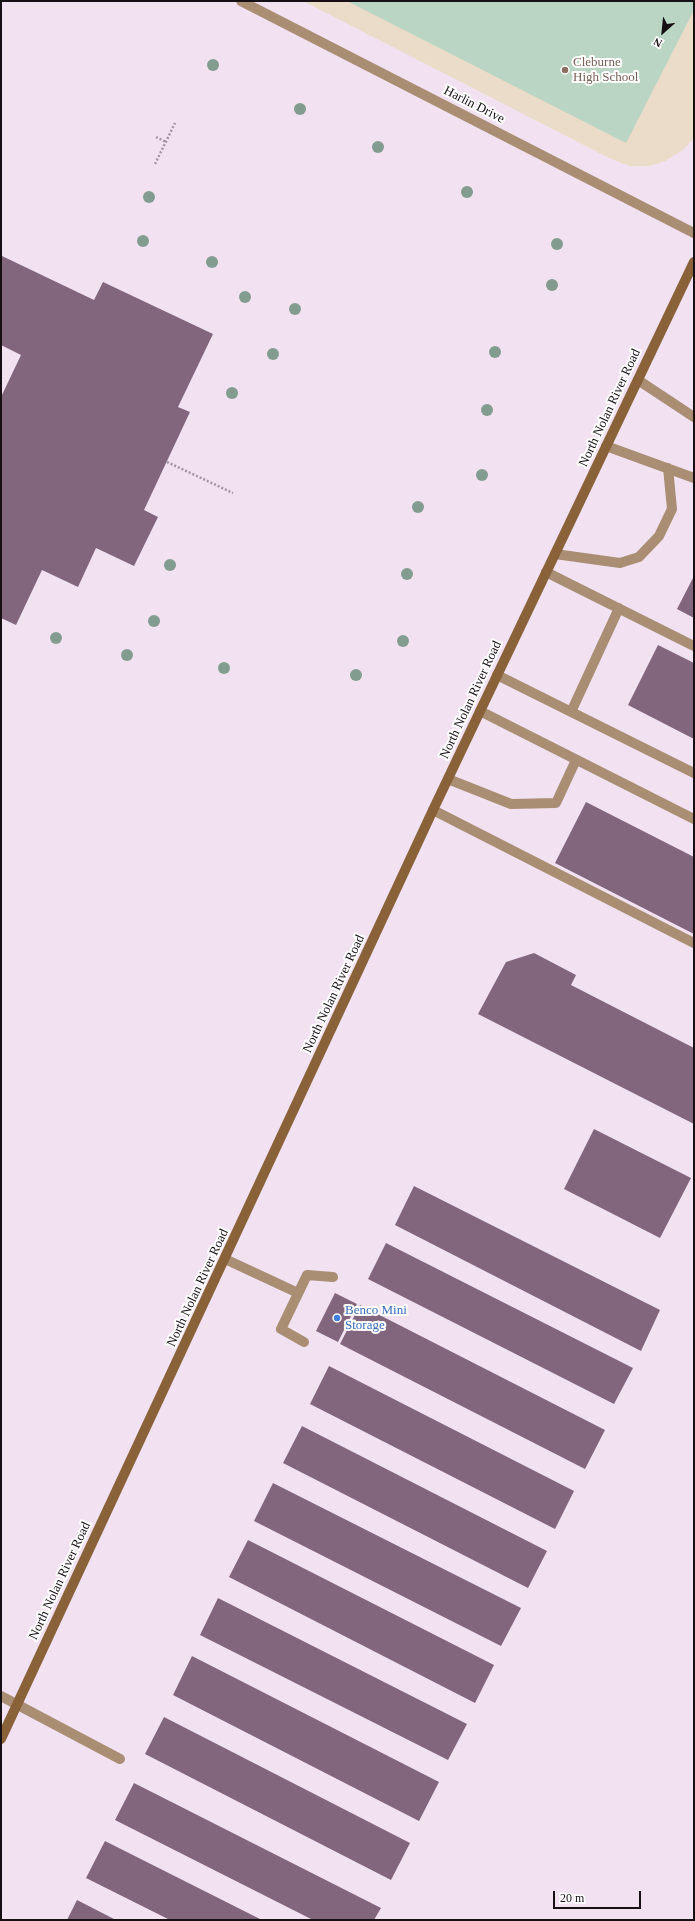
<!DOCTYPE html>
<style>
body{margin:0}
#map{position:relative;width:695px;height:1921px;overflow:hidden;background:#f2e2f1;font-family:Georgia,serif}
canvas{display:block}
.frame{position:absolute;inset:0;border:2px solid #161015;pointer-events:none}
.north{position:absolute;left:643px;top:12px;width:40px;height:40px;-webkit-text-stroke:3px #fff;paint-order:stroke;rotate:207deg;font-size:11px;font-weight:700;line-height:16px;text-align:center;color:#161015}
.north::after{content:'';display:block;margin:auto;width:14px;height:18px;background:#161015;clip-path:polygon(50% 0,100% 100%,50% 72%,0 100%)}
.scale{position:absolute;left:553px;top:1891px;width:88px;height:18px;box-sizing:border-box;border:2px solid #161015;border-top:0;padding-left:5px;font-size:12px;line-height:14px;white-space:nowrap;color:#161015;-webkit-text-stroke:3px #fff;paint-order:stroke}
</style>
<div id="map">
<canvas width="695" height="1921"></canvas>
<div class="frame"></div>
<div class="north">N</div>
<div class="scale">20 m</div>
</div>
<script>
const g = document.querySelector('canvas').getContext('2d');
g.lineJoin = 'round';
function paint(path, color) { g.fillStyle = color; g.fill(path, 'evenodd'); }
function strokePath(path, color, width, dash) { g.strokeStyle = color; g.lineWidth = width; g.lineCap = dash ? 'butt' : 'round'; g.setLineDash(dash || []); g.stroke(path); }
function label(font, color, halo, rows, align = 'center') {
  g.font = font + ' Georgia,serif'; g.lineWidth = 4; g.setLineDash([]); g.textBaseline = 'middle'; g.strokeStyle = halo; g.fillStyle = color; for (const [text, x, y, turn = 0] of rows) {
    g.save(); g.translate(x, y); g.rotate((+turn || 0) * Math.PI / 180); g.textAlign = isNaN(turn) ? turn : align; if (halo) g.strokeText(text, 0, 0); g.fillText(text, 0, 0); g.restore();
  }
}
paint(new Path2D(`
 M 303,1 L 694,1 L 694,138 L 683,150 L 665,161 L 649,166 L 629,166 L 609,158 Z`), '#eadcc9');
paint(new Path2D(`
 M 347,1 L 694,1 L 694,10 L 626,143 Z`), '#bad5c3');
paint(new Path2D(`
 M 2,256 L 94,300 L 103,282 L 213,334 L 178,407 L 190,412 L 144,510 L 158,517 L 134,566 L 96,548 L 78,587 L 42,570 L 16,625 L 1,618 L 1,397 L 21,355 L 1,345 Z
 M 694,576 L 694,618 L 677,609 Z
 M 658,645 L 694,663 L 694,739 L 628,705 Z
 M 586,802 L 694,857 L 694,934 L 555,863 Z
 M 534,953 L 576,975 L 571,985 L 694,1048 L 694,1124 L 478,1014 L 506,962 Z
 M 594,1129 L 691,1178 L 660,1238 L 564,1189 Z
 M 414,1186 L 660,1310 L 641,1351 L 395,1225 Z
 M 386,1243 L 633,1368 L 614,1404 L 368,1279 Z
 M 335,1293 L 357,1304 L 338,1342 L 316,1331 Z
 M 360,1305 L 605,1430 L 585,1469 L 340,1344 Z
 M 329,1366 L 574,1491 L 555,1529 L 310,1404 Z
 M 302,1426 L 547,1551 L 528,1588 L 283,1463 Z
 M 273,1483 L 521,1608 L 501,1646 L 254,1521 Z
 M 248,1540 L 494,1665 L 475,1703 L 229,1577 Z
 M 218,1598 L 467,1724 L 448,1760 L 200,1635 Z
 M 192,1656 L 439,1782 L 419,1821 L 173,1695 Z
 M 164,1717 L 410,1843 L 391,1880 L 145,1754 Z
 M 134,1783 L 381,1908 L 374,1920 L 313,1920 L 115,1820 Z
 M 105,1841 L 262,1920 L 170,1920 L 86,1878 Z
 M 77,1900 L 116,1920 L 67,1920 Z`), '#81667e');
strokePath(new Path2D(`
 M 156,137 L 166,142
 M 155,164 L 175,123
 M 167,462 L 233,493`), '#a195a0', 2.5, [2, 2]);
strokePath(new Path2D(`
 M 638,380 L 694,417
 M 606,446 L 694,478
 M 555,554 L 620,563 L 639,557 L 659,536 L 672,509 L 668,468
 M 546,572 L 694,646
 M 497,675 L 694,773
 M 480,711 L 694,819
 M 571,712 L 619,608
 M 448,779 L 511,804 L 556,803 L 576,760
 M 433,810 L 694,943
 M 225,1259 L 298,1293
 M 304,1342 L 281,1329 L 307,1275 L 333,1277
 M 1,1696 L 120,1759`), '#a98e74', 10);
strokePath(new Path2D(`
 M 241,1 L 694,233`), '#a98e74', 10);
strokePath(new Path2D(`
 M 1,1739 L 433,810 L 694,262`), '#89623a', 10);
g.fillStyle = '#839c90';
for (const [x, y] of [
 [213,65],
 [300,109],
 [378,147],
 [467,192],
 [149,197],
 [143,241],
 [557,244],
 [212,262],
 [552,285],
 [245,297],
 [295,309],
 [495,352],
 [273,354],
 [232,393],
 [487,410],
 [482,475],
 [418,507],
 [170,565],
 [407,574],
 [154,621],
 [56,638],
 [403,641],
 [127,655],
 [224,668],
 [356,675]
]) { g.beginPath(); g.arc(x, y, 6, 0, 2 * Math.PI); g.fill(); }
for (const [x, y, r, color] of [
 [565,70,4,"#8d6e63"],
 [337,1318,4,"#3f7fe0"]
]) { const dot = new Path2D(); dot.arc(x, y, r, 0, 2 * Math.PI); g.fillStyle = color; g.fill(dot); strokePath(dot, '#fff', 1.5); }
label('13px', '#785e54', '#fff', [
 ["Cleburne",573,63],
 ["High School",573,78]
], 'left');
label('13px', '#161015', '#fff', [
 ["Harlin Drive",474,105,27],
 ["North Nolan River Road",610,408,-65],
 ["North Nolan River Road",471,700,-65],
 ["North Nolan River Road",334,994,-65],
 ["North Nolan River Road",198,1288,-65],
 ["North Nolan River Road",60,1581,-65]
]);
label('13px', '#366cbe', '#fff', [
 ["Benco Mini",345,1311],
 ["Storage",345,1326]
], 'left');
</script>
